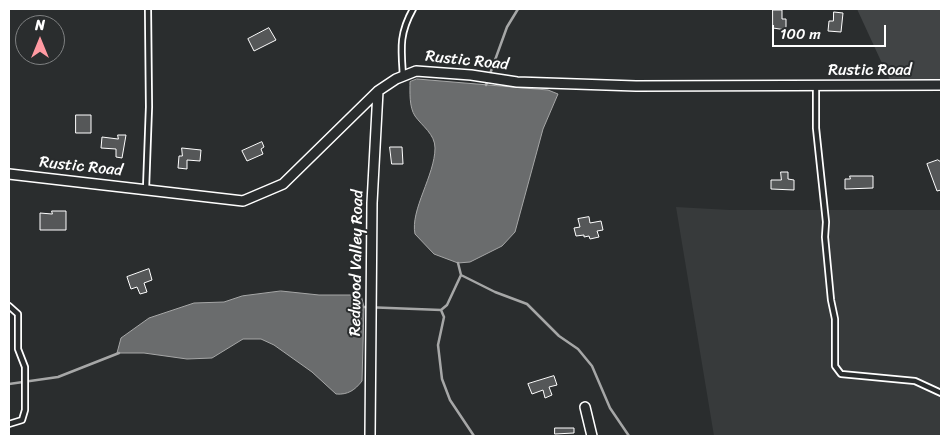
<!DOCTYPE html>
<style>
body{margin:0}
#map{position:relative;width:950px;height:445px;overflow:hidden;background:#2a2d2e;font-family:Sriracha,sans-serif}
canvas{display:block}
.frame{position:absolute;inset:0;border:10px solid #fff;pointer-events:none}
.north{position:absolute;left:15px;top:15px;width:50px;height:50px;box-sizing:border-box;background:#2a2d2e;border:1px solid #7f8182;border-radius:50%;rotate:0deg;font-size:14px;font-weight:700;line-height:20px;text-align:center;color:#fff}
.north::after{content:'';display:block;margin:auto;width:18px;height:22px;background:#ff9aa2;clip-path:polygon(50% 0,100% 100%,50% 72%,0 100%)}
.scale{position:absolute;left:772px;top:25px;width:114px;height:22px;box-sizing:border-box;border:2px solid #fff;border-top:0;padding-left:6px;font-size:15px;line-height:18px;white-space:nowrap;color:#fff;-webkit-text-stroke:4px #2a2d2e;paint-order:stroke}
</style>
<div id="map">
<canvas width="950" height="445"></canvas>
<div class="frame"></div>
<div class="north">N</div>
<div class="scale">100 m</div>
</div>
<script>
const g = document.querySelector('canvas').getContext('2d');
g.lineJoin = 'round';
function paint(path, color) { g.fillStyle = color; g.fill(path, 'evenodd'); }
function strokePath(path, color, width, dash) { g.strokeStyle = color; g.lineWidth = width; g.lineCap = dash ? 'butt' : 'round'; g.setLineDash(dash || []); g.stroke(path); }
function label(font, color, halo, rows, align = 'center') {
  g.font = font + ' Sriracha,sans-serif'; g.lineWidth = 4; g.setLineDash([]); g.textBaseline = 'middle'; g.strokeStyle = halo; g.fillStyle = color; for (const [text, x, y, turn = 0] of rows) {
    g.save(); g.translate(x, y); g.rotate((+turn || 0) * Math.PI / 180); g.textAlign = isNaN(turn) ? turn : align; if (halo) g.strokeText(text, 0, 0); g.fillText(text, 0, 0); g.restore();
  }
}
paint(new Path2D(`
 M 676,207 L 730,210 L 941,210 L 941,436 L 714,436 Z`), '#373a3b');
paint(new Path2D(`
 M 857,9 L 941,9 L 941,85 L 892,85 Z`), '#414445');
const water = new Path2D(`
 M 417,79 L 548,90 L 558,94 L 543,129 L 515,232 L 502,246 L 470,262 L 458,263 L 434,254 L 415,234 C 410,210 435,175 435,148 C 435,134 422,126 415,116 C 409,107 410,92 410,82 Z
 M 281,291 L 319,295 L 361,295 L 364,307 L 362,381 C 355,390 348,395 336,394 L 312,372 L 274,345 L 261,339 L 243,339 L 212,358 L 187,359 L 144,353 L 117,353 L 121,338 L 149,318 L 194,303 L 224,302 L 242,296 Z`);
paint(water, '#6a6c6d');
strokePath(water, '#a6a7a7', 1);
strokePath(new Path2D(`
 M 486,85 L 507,27 L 518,9
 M 461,275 L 495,292 L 527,304 L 559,336 L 578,349 L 592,366 L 610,408 L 629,436
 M 364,307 L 441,310 L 447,305 L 461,275 L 458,263
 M 441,310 L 444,317 L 438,345 L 442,379 L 450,400 L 474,436
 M 9,384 L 58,377 L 119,353`), '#a6a7a7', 2.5);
const building = new Path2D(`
 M 773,10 L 782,10 L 782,19 L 786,19 L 786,30 L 773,28 Z
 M 834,12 L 843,13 L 841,32 L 828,31 L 829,21 L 833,21 Z
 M 269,28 L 276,40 L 254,51 L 248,39 Z
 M 76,115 L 91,115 L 91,133 L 76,133 Z
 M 118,135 L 126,135 L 122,158 L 116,157 L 116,149 L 101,148 L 102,137 L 118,139 Z
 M 262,142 L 264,147 L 261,149 L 263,154 L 247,161 L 242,151 Z
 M 390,147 L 402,147 L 403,164 L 392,164 Z
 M 182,148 L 201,150 L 200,161 L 187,160 L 187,169 L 178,168 L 179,156 L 182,156 Z
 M 938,160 L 941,162 L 941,190 L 937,191 L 927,164 Z
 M 781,172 L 788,172 L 788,179 L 794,180 L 794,190 L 771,189 L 771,180 L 781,180 Z
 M 850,176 L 873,176 L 873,188 L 845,189 L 845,179 L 850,179 Z
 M 52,211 L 66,211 L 66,230 L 40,230 L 40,213 L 52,214 Z
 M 589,217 L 590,223 L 601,221 L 603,230 L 597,231 L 599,237 L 590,239 L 589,236 L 584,237 L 584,235 L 576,236 L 574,228 L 580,227 L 578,219 Z
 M 149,269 L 152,280 L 144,283 L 147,292 L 140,294 L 137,287 L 131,289 L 127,277 Z
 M 554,376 L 557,385 L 549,387 L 552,395 L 545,398 L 543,390 L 532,394 L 528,384 Z
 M 555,428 L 574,428 L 574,433 L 555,434 Z`);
paint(building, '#555758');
strokePath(building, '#fff', 1);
const lane = new Path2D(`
 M 403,76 C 401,48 399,34 413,9
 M 816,86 L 816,128 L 826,222 L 825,237 L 831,300 L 835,319 L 835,366 L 841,374 L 915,381 L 941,393
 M 146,189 L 149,107 L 148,9
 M 9,306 L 18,314 L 18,349 L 25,367 L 25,410 L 22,420 L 9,424`);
const street = new Path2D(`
 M 9,174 L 243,201 L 283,184 L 378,91 L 396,79 L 416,71 L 471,75 L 517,82 L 636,86 L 941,85
 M 585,407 L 592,436
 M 370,436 L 372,203 L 378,91`);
strokePath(lane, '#fff', 8);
strokePath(street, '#fff', 12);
strokePath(lane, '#2a2d2e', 4.5);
strokePath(street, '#2a2d2e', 9);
label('16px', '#fff', '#2a2d2e', [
 ["Rustic Road",467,61,6],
 ["Rustic Road",870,71],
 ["Rustic Road",81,167,6],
 ["Redwood Valley Road",357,263,-89]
]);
</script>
